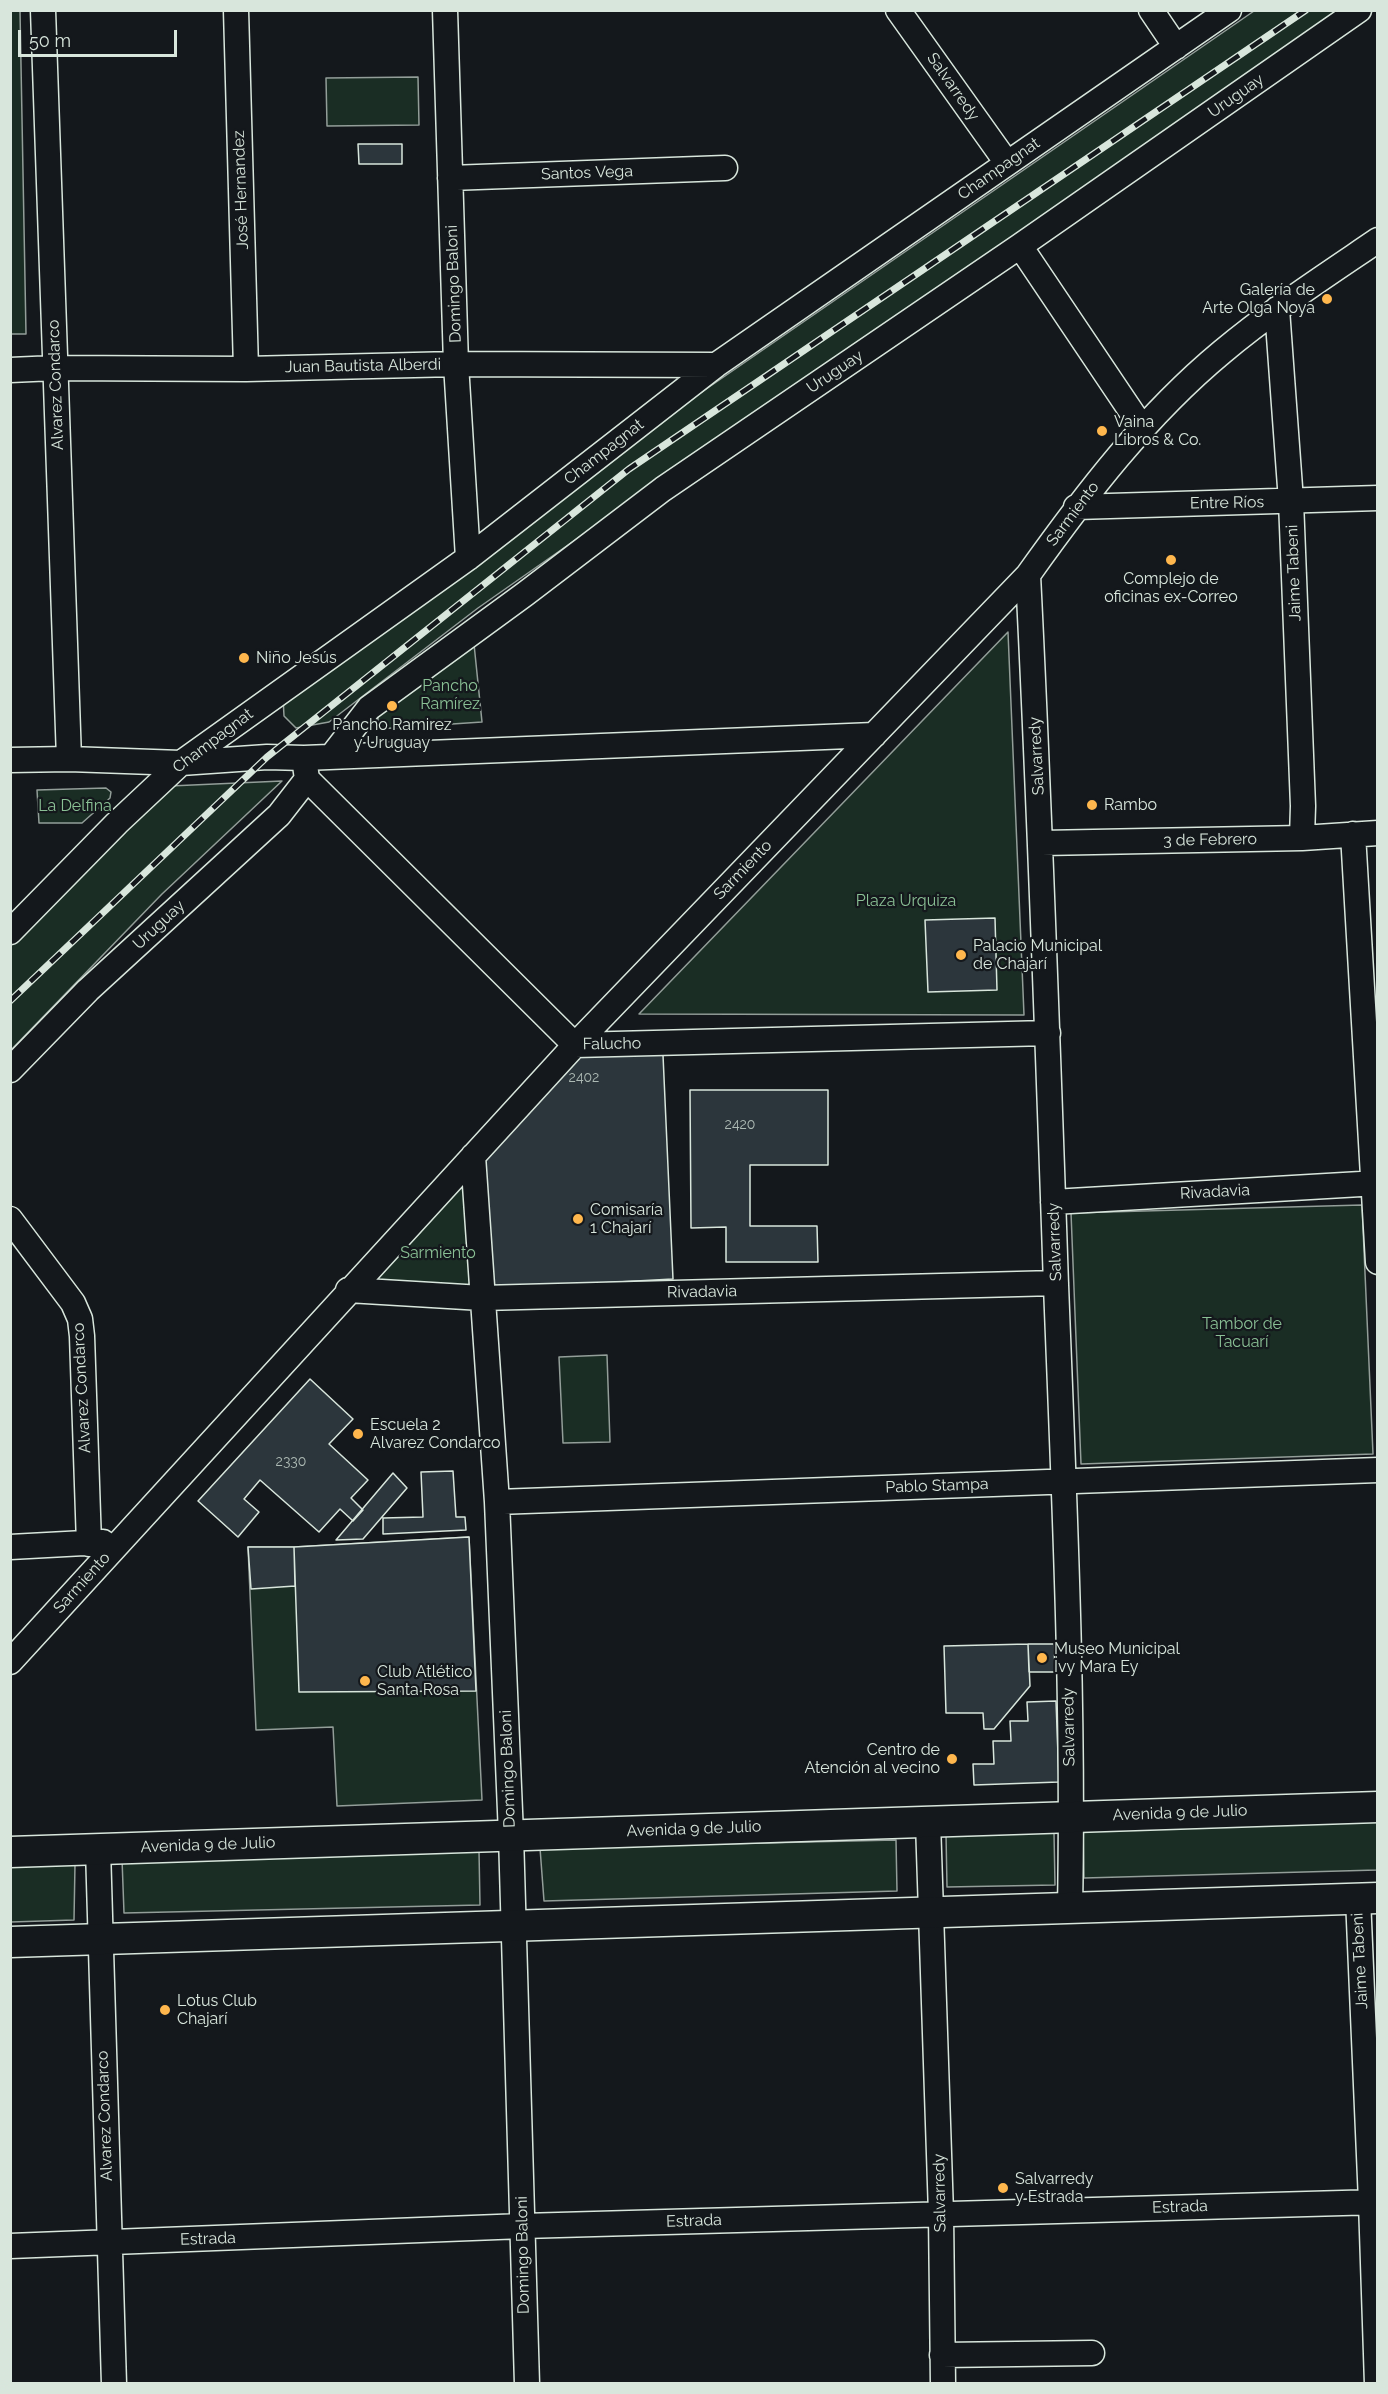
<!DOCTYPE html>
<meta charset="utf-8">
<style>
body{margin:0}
#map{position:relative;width:1388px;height:2394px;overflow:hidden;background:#14181c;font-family:Raleway,sans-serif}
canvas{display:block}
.frame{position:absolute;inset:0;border:12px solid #d8e6dc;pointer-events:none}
.scale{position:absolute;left:18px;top:30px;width:159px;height:27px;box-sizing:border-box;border:3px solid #d8e6dc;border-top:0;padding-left:8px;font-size:18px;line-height:21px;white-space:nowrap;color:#d8e6dc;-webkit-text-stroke:4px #14181c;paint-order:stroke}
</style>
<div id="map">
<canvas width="1388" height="2394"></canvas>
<div class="frame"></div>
<div class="scale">50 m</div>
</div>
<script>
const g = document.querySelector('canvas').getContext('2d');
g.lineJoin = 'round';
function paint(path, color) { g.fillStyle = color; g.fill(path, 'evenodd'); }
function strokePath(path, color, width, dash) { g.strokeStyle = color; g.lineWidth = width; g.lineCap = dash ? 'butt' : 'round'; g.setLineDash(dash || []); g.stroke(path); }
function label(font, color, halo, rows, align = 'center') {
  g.font = font + ' Raleway,sans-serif'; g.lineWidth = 4.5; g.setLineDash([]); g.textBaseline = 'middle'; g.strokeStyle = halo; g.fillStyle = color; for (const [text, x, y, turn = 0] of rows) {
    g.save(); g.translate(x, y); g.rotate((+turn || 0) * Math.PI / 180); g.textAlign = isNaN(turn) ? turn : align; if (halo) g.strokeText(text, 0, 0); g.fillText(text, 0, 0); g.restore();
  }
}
const green = new Path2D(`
 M 10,11 L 20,11 L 26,334 L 10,334 Z
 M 1254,11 L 1342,11 L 691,459 L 478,608 L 329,722 L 296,728 L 284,716 L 283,697 L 612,454 Z
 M 418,77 L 419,125 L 327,126 L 326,78 Z
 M 1008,632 L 1024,1015 L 639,1014 Z
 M 474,644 L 482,722 L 378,729 L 378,712 Z
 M 282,781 L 162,894 L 11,1050 L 11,945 L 170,786 Z
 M 106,788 L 111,792 L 110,798 L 82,823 L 39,823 L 37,790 Z
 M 468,1165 L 477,1292 L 357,1287 Z
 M 1362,1205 L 1373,1454 L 1081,1464 L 1071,1213 Z
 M 607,1355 L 610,1442 L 563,1443 L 559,1357 Z
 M 469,1537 L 482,1800 L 337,1806 L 333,1727 L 256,1730 L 248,1547 L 294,1547 Z
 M 1377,1819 L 1377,1870 L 1084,1878 L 1083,1827 Z
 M 1054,1833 L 1055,1885 L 947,1887 L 946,1834 Z
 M 896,1840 L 897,1891 L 544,1901 L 540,1848 Z
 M 479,1851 L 480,1905 L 124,1913 L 122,1859 Z
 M 75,1864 L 74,1920 L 11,1922 L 10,1866 Z`);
paint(green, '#1a2d24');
strokePath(green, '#939e99', 1.5);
const building = new Path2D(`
 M 358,144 L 402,144 L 402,164 L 359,164 Z
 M 995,918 L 997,990 L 928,992 L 925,920 Z
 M 577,1055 L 663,1055 L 673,1279 L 489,1289 L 482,1160 Z
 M 690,1090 L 828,1090 L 828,1165 L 750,1165 L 750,1226 L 817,1226 L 818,1262 L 726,1262 L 726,1227 L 691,1228 Z
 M 310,1379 L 353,1419 L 329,1444 L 368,1480 L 351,1498 L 363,1510 L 353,1521 L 340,1509 L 319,1532 L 260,1480 L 244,1499 L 259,1512 L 238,1537 L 198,1501 Z
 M 453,1471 L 456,1517 L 465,1517 L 466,1530 L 383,1534 L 383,1518 L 423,1517 L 421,1472 Z
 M 393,1473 L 407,1488 L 363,1539 L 336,1540 Z
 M 469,1537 L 476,1691 L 299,1692 L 294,1547 Z
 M 248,1547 L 294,1547 L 295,1586 L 251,1589 Z
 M 1028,1644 L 1030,1686 L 994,1729 L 984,1729 L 983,1713 L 946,1713 L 944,1646 Z
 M 1028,1644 L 1054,1644 L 1055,1672 L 1029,1672 Z
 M 1056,1701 L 1059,1782 L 974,1785 L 973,1764 L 994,1764 L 993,1741 L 1011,1741 L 1010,1721 L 1028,1721 L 1027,1702 Z`);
paint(building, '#2c363c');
strokePath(building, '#d8e6dc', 1.5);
const minor = new Path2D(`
 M 43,10 L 69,759
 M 236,10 L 246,369
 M 445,10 L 456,364 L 468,558
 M 898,10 L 1007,163
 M 1151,10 L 1176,47
 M 450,178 L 725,168
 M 1020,246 L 1143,429
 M 1277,309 L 1291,501 L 1303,806 L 1302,838
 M 10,370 L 55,368 L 246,369 L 456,364 L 716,365
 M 1076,507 L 1378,498
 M 1028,575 C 1040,812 1048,1048 1056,1285 C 1064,1493 1074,1701 1070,1908
 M 331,757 L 369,708 L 525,594 L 663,489 L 1020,246 L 1359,10
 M 304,758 L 307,779 L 575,1045 L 1048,1033
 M 10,760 L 69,759 L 181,763 L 267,757 L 304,758 L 874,735
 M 1353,834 L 1378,1262
 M 1042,843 L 1302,838 L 1378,833
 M 10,932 L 117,823 L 181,763 L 468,558 L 716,365 L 1229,10
 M 10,1070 L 88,990 L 279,815 L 307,779
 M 473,1156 L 497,1502 L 511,1835 L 527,2384
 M 1053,1202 L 1378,1183
 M 10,1219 L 73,1303 L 80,1319 L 82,1336 L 89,1544
 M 348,1290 L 482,1298 L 1056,1283
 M 497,1502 L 1378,1470
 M 10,1547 L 103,1542
 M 10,1662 L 575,1045 L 1028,575 C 1085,495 1146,415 1222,352 C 1271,311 1325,276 1378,240
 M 928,1822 L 941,2214 L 943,2384
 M 98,1849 L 114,2384
 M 1358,1898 L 1371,2202 L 1377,2384
 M 10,2246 L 523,2226 L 1378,2202
 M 942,2355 L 1092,2353`);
const major = new Path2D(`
 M 10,1852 L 1378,1807
 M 10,1942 L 1378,1898`);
strokePath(minor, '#d8e6dc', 27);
strokePath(major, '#d8e6dc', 33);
strokePath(minor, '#14181c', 24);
strokePath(major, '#14181c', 30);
const rail = new Path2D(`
 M 10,1001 L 267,757 L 629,469 L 1306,10`);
strokePath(rail, '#d8e6dc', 7);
strokePath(rail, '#14181c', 4.5, [14]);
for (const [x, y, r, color] of [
 [1327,299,6,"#ffb74d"],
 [1102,431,6,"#ffb74d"],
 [1171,560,6,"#ffb74d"],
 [244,658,6,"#ffb74d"],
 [392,706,6,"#ffb74d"],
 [1092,805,6,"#ffb74d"],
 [961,955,6,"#ffb74d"],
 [578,1219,6,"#ffb74d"],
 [358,1434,6,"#ffb74d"],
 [1042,1658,6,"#ffb74d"],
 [365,1681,6,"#ffb74d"],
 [952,1759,6,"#ffb74d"],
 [165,2010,6,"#ffb74d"],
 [1003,2188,6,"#ffb74d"]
]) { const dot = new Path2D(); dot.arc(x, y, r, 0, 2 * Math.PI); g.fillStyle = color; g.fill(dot); strokePath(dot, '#14181c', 2); }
label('14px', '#adbab4', null, [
 ["2402",584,1078],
 ["2420",740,1125],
 ["2330",291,1462]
]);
label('16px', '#d8e6dc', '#14181c', [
 ["Salvarredy",953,87,55],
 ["Uruguay",1236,96,-35],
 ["Champagnat",999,169,-35],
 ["Santos Vega",587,173,-2],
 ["José Hernandez",241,190,-92],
 ["Domingo Baloni",454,284,-92],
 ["Juan Bautista Alberdi",363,366,-1],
 ["Uruguay",835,372,-34],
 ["Alvarez Condarco",56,385,-92],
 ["Champagnat",604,452,-38],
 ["Entre Ríos",1227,503,-1],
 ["Sarmiento",1073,514,-53],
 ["Jaime Tabeni",1294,573,-92],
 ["Champagnat",213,741,-37],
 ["Salvarredy",1037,756,-93],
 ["3 de Febrero",1210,840,-1],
 ["Sarmiento",743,870,-46],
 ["Uruguay",159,925,-43],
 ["Falucho",612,1044,-1],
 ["Rivadavia",1215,1192,-3],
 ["Salvarredy",1055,1242,-92],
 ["Rivadavia",702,1292,-1],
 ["Alvarez Condarco",82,1388,-93],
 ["Pablo Stampa",937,1486,-2],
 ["Sarmiento",82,1583,-48],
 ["Salvarredy",1069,1727,-91],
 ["Domingo Baloni",508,1769,-92],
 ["Avenida 9 de Julio",1180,1813,-2],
 ["Avenida 9 de Julio",694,1829,-2],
 ["Avenida 9 de Julio",208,1845,-2],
 ["Jaime Tabeni",1360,1961,-93],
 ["Alvarez Condarco",105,2116,-92],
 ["Salvarredy",940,2193,-91],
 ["Estrada",1180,2207,-2],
 ["Estrada",694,2221,-2],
 ["Estrada",208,2239,-2],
 ["Domingo Baloni",523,2255,-91]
]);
label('16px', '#d8e6dc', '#14181c', [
 ["Galería de",1315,290,"right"],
 ["Arte Olga Noya",1315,308,"right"],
 ["Vaina",1114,422],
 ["Libros & Co.",1114,440],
 ["Complejo de",1171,579,"center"],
 ["oficinas ex-Correo",1171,597,"center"],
 ["Niño Jesús",256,658],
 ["Pancho Ramirez",392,725,"center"],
 ["y Uruguay",392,743,"center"],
 ["Rambo",1104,805],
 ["Palacio Municipal",973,946],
 ["de Chajarí",973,964],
 ["Comisaría",590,1210],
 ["1 Chajarí",590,1228],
 ["Escuela 2",370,1425],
 ["Alvarez Condarco",370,1443],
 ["Museo Municipal",1054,1649],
 ["Ivy Mara Ey",1054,1667],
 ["Club Atlético",377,1672],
 ["Santa Rosa",377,1690],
 ["Centro de",940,1750,"right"],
 ["Atención al vecino",940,1768,"right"],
 ["Lotus Club",177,2001],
 ["Chajarí",177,2019],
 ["Salvarredy",1015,2179],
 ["y Estrada",1015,2197]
], 'left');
label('16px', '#8ac095', '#14181c', [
 ["Pancho",450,686],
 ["Ramírez",450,704],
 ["La Delfina",75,806],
 ["Plaza Urquiza",906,901],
 ["Sarmiento",438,1253],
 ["Tambor de",1242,1324],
 ["Tacuarí",1242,1342]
]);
</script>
